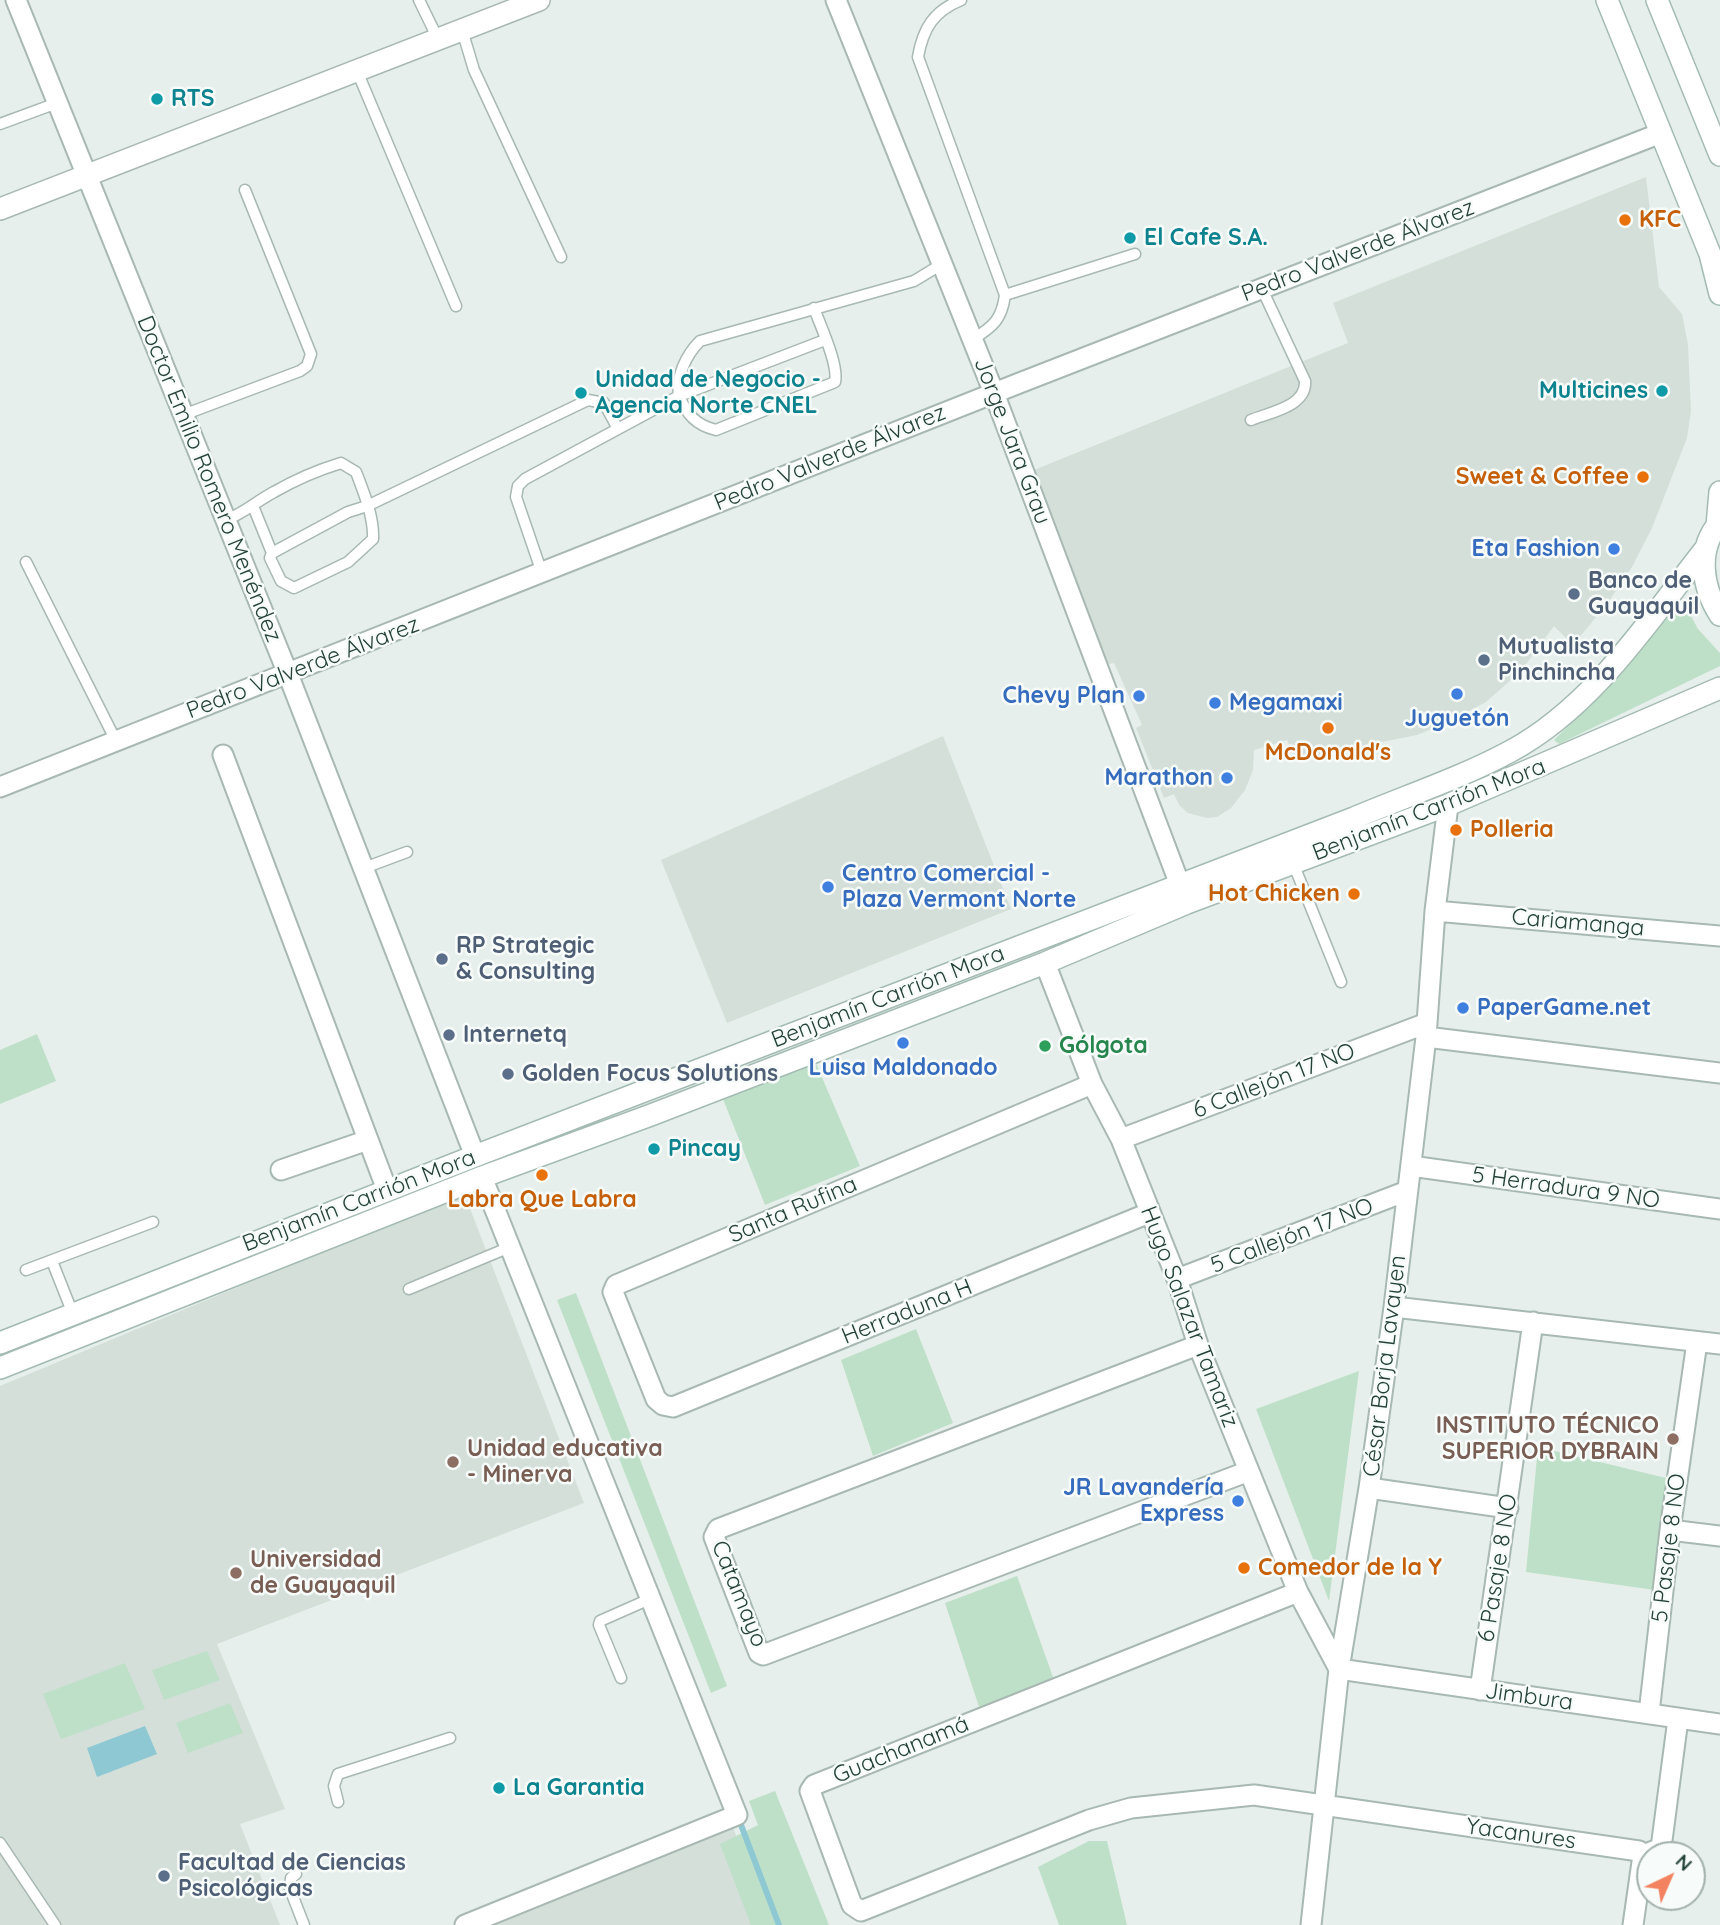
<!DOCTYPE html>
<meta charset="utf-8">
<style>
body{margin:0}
#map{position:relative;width:1720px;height:1925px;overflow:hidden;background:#e6efeb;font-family:Quicksand,sans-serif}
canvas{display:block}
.north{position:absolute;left:1636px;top:1841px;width:70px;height:70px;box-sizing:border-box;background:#f7fbf9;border:2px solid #a3b1ac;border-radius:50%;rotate:44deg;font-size:19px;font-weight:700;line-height:28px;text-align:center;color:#244239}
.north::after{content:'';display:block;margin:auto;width:24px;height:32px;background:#f38360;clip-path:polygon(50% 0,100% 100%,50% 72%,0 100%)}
</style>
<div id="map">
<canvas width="1720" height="1925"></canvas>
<div class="north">N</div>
</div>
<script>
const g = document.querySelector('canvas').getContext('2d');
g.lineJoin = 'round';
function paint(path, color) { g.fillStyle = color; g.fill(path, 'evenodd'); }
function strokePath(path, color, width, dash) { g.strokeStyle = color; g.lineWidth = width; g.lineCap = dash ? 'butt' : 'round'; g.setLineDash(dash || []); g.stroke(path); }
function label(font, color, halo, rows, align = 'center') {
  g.font = font + ' Quicksand,sans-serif'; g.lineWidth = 5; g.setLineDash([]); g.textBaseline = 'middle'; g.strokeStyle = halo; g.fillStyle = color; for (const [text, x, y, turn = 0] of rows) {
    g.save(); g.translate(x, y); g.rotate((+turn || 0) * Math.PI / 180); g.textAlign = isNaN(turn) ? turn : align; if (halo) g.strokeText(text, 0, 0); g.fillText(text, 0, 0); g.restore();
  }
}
paint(new Path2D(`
 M 1646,177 L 1659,287 L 1682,314 L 1688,345 L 1691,411 L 1687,438 L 1652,528 L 1632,567 L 1607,604 L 1573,645 L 1554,626 L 1521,671 L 1486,702 L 1444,724 L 1417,735 L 1296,759 L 1287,740 L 1254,750 L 1253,770 L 1245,790 L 1231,808 L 1217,817 L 1207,818 L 1188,813 L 1179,805 L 1174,794 L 1164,798 L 1136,728 L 1142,725 L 1114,663 L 1105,665 L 1034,470 L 1348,343 L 1333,303 Z
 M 943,736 L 1011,909 L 727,1023 L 661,860 Z
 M 464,1193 L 584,1503 L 217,1644 L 285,1809 L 240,1824 L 280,1925 L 0,1925 L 0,1386 Z
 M 730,1819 L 769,1925 L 452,1925 Z`), '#d4dfda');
paint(new Path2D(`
 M 1684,603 L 1698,629 L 1720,653 L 1720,666 L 1559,744 L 1554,740 L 1620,675 L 1678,604 Z
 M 37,1034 L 56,1081 L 0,1104 L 0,1050 Z
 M 815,1061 L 860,1166 L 765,1205 L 721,1094 Z
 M 576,1293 L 727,1686 L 711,1693 L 557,1300 Z
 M 916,1329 L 953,1423 L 873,1456 L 841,1360 Z
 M 1359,1371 L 1329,1601 L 1256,1409 Z
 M 1538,1447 L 1666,1478 L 1655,1590 L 1526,1572 Z
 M 1017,1576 L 1054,1680 L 979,1707 L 945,1603 Z
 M 207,1651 L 220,1680 L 164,1700 L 152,1670 Z
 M 125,1663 L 145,1709 L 61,1739 L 43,1694 Z
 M 230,1703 L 243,1733 L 188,1753 L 176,1723 Z
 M 775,1791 L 829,1925 L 751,1925 L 720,1844 L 758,1825 L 749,1801 Z
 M 1089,1841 L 1107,1841 L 1127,1925 L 1059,1925 L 1038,1867 Z`), '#bfe0c8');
paint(new Path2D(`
 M 145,1726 L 157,1754 L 97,1777 L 87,1748 Z`), '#8ec9d3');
strokePath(new Path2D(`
 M 738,1817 L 779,1925`), '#8ec9d3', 6);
const service = new Path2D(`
 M 419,0 L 438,39
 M 961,0 C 934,11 923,28 918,57 L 1005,295 C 1002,319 993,327 973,339
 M 462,30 L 474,70 L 561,257
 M 357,71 L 456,306
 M 0,124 L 57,103
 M 1005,295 L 1135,254
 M 814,308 C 820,325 839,365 835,382 L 716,430 C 696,425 687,415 679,396 L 825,340
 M 183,415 L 300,371 L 307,366 L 311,354 L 245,190
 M 1251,420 C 1271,412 1307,406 1305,381 L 1262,289
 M 253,506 L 272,553
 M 226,520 C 244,513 257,501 274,492 C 295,480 318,470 341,463 L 356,472 C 364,493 374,517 373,539 L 348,562 L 294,588 L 281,581 L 270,558 L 272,553 L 348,512 L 367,506 L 588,400 L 604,403 L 618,429
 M 26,562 L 116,741
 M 542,573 L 516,497 L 518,486 L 525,479 L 679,396 C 676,376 686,355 700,341 L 914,281 L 942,264
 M 1293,863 L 1341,982
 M 364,868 L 407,852
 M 52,1261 L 73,1314
 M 26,1270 L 153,1222
 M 409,1289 L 510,1247
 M 621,1678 L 599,1625 L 600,1621 L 652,1598
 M 338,1802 L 334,1786 L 338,1774 L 450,1738
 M 0,1843 L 55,1925
 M 296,1874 L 291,1878 L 290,1889 L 304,1925`);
const minor = new Path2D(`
 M 16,0 L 288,674 L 475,1156
 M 836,0 L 994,393 L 1180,885
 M 223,755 L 387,1190
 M 0,787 L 1017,384 L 1661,133
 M 1435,911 L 1720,936
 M 1045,963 L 1092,1084 L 1121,1139 L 1177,1279 L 1198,1345 L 1298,1592 L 1339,1669 L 1720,1724
 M 1426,1037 L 1720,1073
 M 1092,1084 L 616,1285 L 613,1292 L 656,1399 L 663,1405 L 673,1407 L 1149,1213
 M 1121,1139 L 1427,1023
 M 1411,1166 L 1720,1209
 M 281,1170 L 368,1140
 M 1177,1279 L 1407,1191
 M 1394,1307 L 1720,1344
 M 1198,1345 L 718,1529 L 714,1537 L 759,1653 L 763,1655 L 1249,1471
 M 1369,1488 L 1508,1508
 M 1670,1530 L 1720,1536
 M 1298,1592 L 814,1785 L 810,1791 L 852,1905 L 861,1911 L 1089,1820 L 1131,1808 L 1254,1795 L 1639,1851 L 1643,1855
 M 1480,1690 L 1533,1322
 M 1649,1713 L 1670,1530 L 1697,1342
 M 1643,1855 L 1661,1848 L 1678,1719
 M 465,1925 L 737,1815 L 482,1177
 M 1311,1925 L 1339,1669 L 1369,1488 L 1394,1307 L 1426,1037 L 1435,911 L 1448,805
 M 1633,1925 L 1643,1855`);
const tertiary = new Path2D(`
 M 0,209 L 539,0`);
const secondary = new Path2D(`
 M 1607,0 L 1710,254 L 1720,294
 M 1657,0 L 1720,155
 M 1720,522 C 1696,549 1702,587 1720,615
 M 1717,526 L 1720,492
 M 0,1343 L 475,1156 L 1354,818 C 1406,796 1461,778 1511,751 C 1594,706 1649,620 1706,548
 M 0,1368 L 482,1177 L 651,1115 L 1045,963 L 1187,903 L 1448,805 L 1720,688`);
strokePath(service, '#a8b8b2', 13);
strokePath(minor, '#a8b8b2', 23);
strokePath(tertiary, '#a8b8b2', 24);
strokePath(secondary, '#a4bbb3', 24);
strokePath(service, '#fff', 10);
strokePath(minor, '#fff', 19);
strokePath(tertiary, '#fff', 21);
strokePath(secondary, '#fff', 21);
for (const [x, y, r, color] of [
 [157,99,7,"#0f9aa8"],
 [1625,220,7,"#e8710a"],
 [1130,238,7,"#0f9aa8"],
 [1662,391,7,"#0f9aa8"],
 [581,393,7,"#0f9aa8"],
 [1643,477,7,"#e8710a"],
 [1614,549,7,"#3f7fe0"],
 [1574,594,7,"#5c6f8a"],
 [1484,660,7,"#5c6f8a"],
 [1457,694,7,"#3f7fe0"],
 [1139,696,7,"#3f7fe0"],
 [1215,703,7,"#3f7fe0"],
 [1328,728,7,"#e8710a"],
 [1227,778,7,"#3f7fe0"],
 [1456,830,7,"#e8710a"],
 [828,887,7,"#3f7fe0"],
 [1354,894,7,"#e8710a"],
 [442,959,7,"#5c6f8a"],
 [1463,1008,7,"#3f7fe0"],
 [449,1035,7,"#5c6f8a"],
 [903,1043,7,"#3f7fe0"],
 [1045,1046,7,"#2e9e5b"],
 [508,1074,7,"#5c6f8a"],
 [654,1149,7,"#0f9aa8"],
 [542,1175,7,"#e8710a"],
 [1673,1439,7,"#8d6e63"],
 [453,1462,7,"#8d6e63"],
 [1238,1501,7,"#3f7fe0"],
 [1244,1568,7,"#e8710a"],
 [236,1573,7,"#8d6e63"],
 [499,1788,7,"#0f9aa8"],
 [164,1876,7,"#5c6f8a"]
]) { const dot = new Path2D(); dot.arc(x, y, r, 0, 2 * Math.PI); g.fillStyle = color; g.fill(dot); strokePath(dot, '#f7fbf9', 2.5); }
label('bold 23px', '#0d838f', '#f7fbf9', [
 ["RTS",171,99],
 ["El Cafe S.A.",1144,238],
 ["Unidad de Negocio -",595,380],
 ["Agencia Norte CNEL",595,406],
 ["Multicines",1648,391,"right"],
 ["Pincay",668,1149],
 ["La Garantia",513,1788]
], 'left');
label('bold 23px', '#c56008', '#f7fbf9', [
 ["KFC",1639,220],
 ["Sweet & Coffee",1629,477,"right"],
 ["McDonald's",1328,753,"center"],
 ["Polleria",1470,830],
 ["Hot Chicken",1340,894,"right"],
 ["Labra Que Labra",542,1200,"center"],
 ["Comedor de la Y",1258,1568]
], 'left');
label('23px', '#244239', '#f7fbf9', [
 ["Pedro Valverde Álvarez",1358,251,-21],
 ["Jorge Jara Grau",1012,441,69],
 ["Pedro Valverde Álvarez",830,458,-22],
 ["Doctor Emilio Romero Menéndez",209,479,68],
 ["Pedro Valverde Álvarez",303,668,-21],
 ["Benjamín Carrión Mora",1429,810,-21],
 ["Cariamanga",1578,923,5],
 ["Benjamín Carrión Mora",888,997,-21],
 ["6 Callejón 17 NO",1274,1081,-21],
 ["5 Herradura 9 NO",1566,1188,8],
 ["Benjamín Carrión Mora",359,1201,-21],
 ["Santa Rufina",793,1210,-23],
 ["5 Callejón 17 NO",1292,1236,-21],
 ["Herraduna H",907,1312,-22],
 ["Hugo Salazar Tamariz",1189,1317,69],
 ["César Borja Lavayen",1385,1366,-83],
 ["5 Pasaje 8 NO",1669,1548,-83],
 ["6 Pasaje 8 NO",1498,1568,-81],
 ["Catamayo",739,1594,68],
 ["Jimbura",1529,1697,8],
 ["Guachanamá",901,1750,-22],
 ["Yacanures",1521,1834,8]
]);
label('bold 23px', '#366cbe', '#f7fbf9', [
 ["Eta Fashion",1600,549],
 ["Chevy Plan",1125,696],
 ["Megamaxi",1229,703,"left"],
 ["Juguetón",1457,719,"center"],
 ["Marathon",1213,778],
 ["Centro Comercial -",842,874,"left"],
 ["Plaza Vermont Norte",842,900,"left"],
 ["PaperGame.net",1477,1008,"left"],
 ["Luisa Maldonado",903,1068,"center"],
 ["JR Lavandería",1224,1488],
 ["Express",1224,1514]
], 'right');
label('bold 23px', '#4e5e75', '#f7fbf9', [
 ["Banco de",1588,581],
 ["Guayaquil",1588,607],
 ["Mutualista",1498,647],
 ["Pinchincha",1498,673],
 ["RP Strategic",456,946],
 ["& Consulting",456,972],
 ["Internetq",463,1035],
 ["Golden Focus Solutions",522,1074],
 ["Facultad de Ciencias",178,1863],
 ["Psicológicas",178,1889]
], 'left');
label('bold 23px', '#27864d', '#f7fbf9', [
 ["Gólgota",1059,1046]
], 'left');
label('bold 23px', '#785e54', '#f7fbf9', [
 ["INSTITUTO TÉCNICO",1659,1426,"right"],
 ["SUPERIOR DYBRAIN",1659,1452,"right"],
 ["Unidad educativa",467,1449],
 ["- Minerva",467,1475],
 ["Universidad",250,1560],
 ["de Guayaquil",250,1586]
], 'left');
</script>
